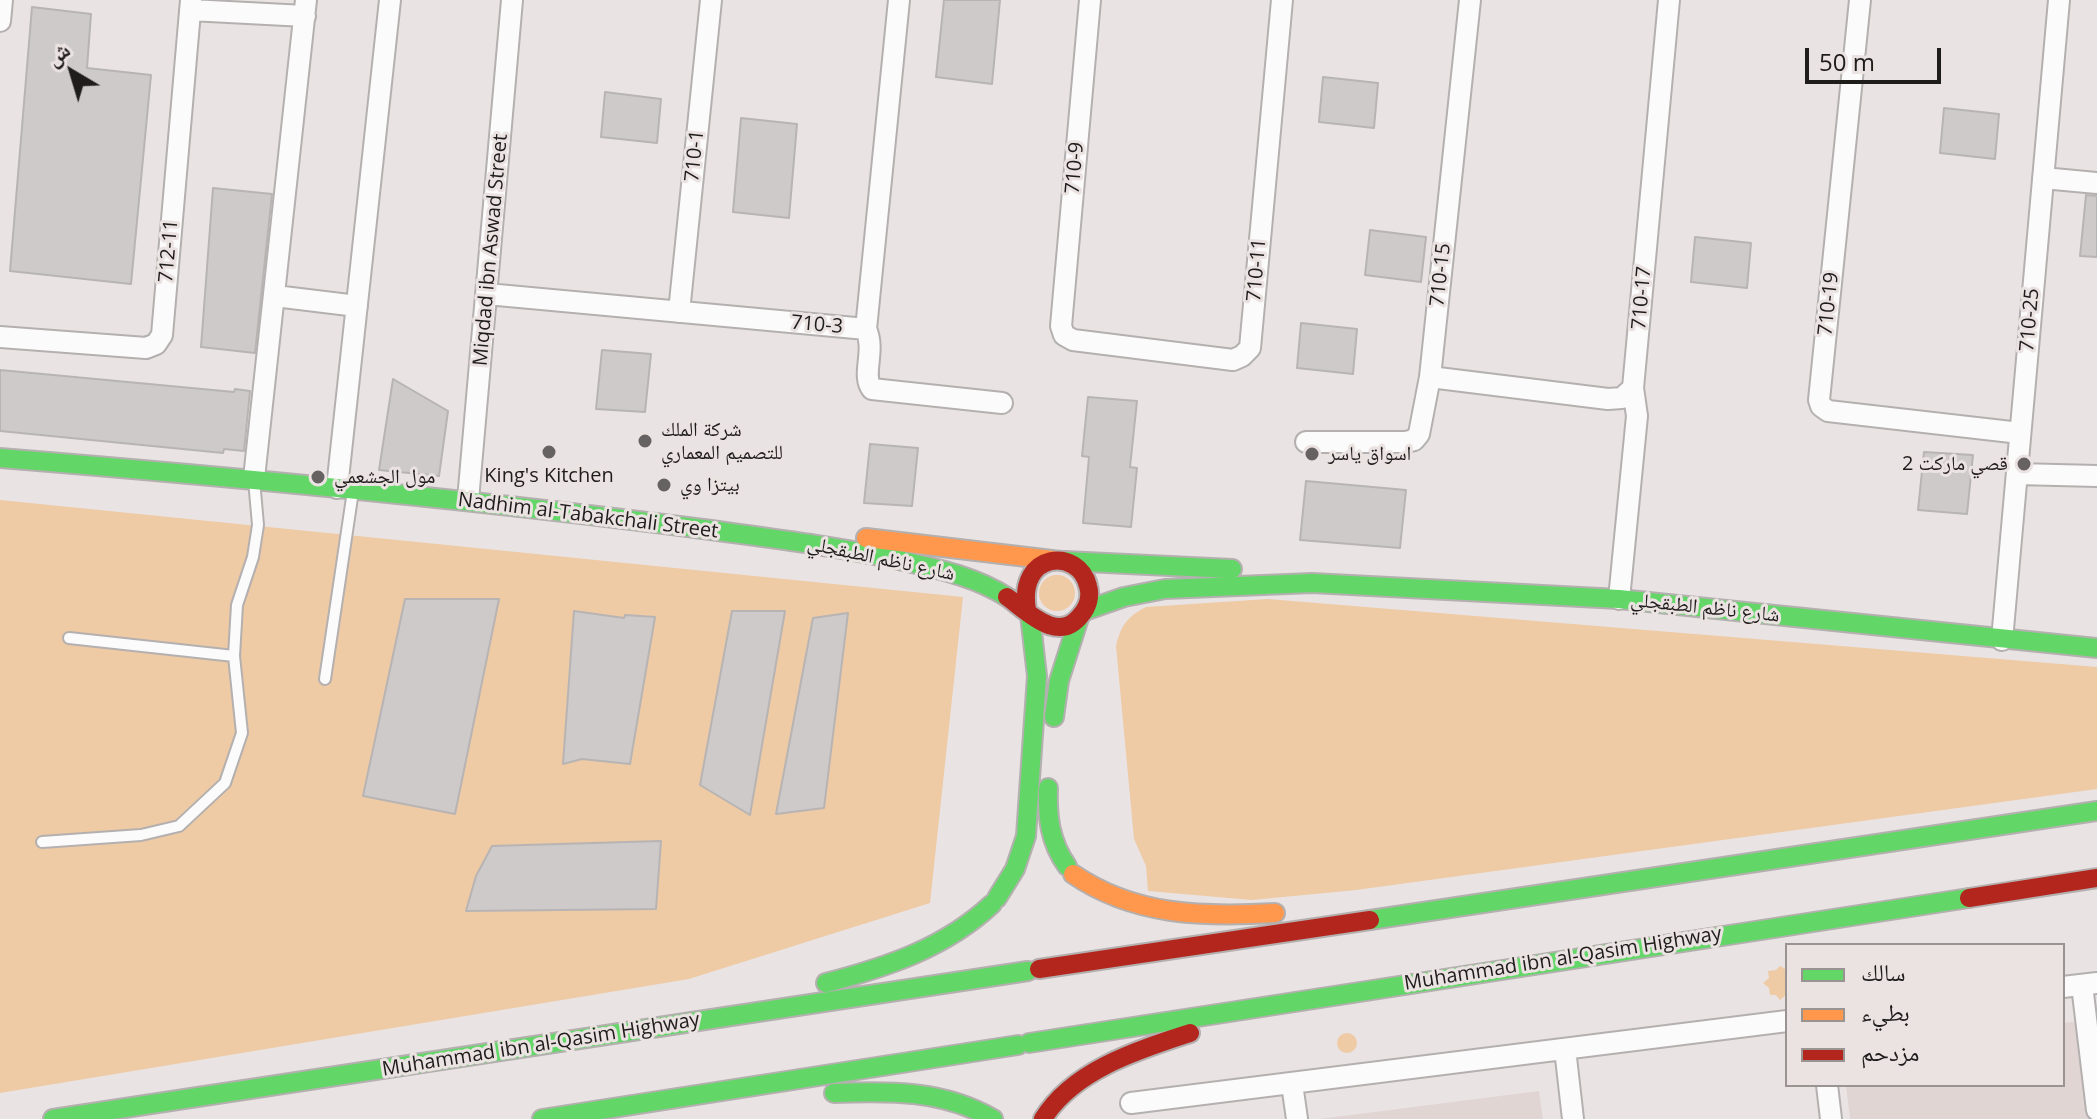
<!DOCTYPE html>
<meta charset="utf-8">
<style>
body{margin:0}
#map{position:relative;width:2097px;height:1119px;overflow:hidden;background:#e9e4e3;font-family:"Open Sans","Noto Naskh Arabic",sans-serif}
canvas{display:block}
.legend{position:absolute;left:1785px;top:943px;width:280px;height:144px;box-sizing:border-box;background:#ebe3e1;border:2px solid #999392;margin:0;padding:10px 14px;list-style:none;font-size:24px;color:#1f1c1c}
.legend li{display:flex;align-items:center;gap:16px;height:40px}
.legend b{width:40px;border:2px solid #999392}
.north{position:absolute;left:32px;top:32px;width:80px;height:80px;-webkit-text-stroke:6px #ebe3e1;paint-order:stroke;rotate:322deg;font-size:22px;font-weight:700;line-height:32px;text-align:center;color:#1f1c1c}
.north::after{content:'';display:block;margin:auto;width:28px;height:36px;background:#1f1c1c;clip-path:polygon(50% 0,100% 100%,50% 72%,0 100%)}
.scale{position:absolute;left:1805px;top:48px;width:136px;height:36px;box-sizing:border-box;border:4px solid #1f1c1c;border-top:0;padding-left:10px;font-size:24px;line-height:28px;white-space:nowrap;color:#1f1c1c;-webkit-text-stroke:6px #ebe3e1;paint-order:stroke}
</style>
<div id="map">
<canvas width="2097" height="1119"></canvas>
<ul class="legend">
<li><b style="height:10px;background:#63d668"></b>سالك</li>
<li><b style="height:10px;background:#ff974d"></b>بطيء</li>
<li><b style="height:10px;background:#b3261e"></b>مزدحم</li>
</ul>
<div class="north">ش</div>
<div class="scale">50 m</div>
</div>
<script>
const g = document.querySelector('canvas').getContext('2d');
g.lineJoin = 'round';
function paint(path, color) { g.fillStyle = color; g.fill(path, 'evenodd'); }
function strokePath(path, color, width, dash) { g.strokeStyle = color; g.lineWidth = width; g.lineCap = dash ? 'butt' : 'round'; g.setLineDash(dash || []); g.stroke(path); }
function label(font, color, halo, rows, align = 'center') {
  g.font = font + ' "Open Sans","Noto Naskh Arabic",sans-serif'; g.lineWidth = 6; g.setLineDash([]); g.textBaseline = 'middle'; g.strokeStyle = halo; g.fillStyle = color; for (const [text, x, y, turn = 0] of rows) {
    g.save(); g.translate(x, y); g.rotate((+turn || 0) * Math.PI / 180); g.textAlign = isNaN(turn) ? turn : align; if (halo) g.strokeText(text, 0, 0); g.fillText(text, 0, 0); g.restore();
  }
}
paint(new Path2D(`
 M 2097,1019 L 2097,1119 L 1850,1119 L 1846,1085 L 2063,1085 L 2063,1023 Z
 M 1539,1091 L 1543,1119 L 1319,1119 Z`), '#e1d5d4');
paint(new Path2D(`
 M 0,500 L 963,597 L 930,903 L 689,979 L 0,1093 Z
 M1039 593a18 18 0 1 1 36 0a18 18 0 1 1-36 0Z
 M 1268,599 L 2097,667 L 2097,789 L 1356,890 L 1252,900 L 1148,891 L 1146,866 L 1134,839 L 1116,646 C 1121,625 1127,617 1146,607 Z
 M 1780,966 L 1787,970 L 1787,994 L 1780,1000 L 1776,995 L 1770,995 L 1769,988 L 1763,983 L 1769,978 L 1768,971 L 1776,970 Z
 M1337 1043a10 10 0 1 1 20 0a10 10 0 1 1-20 0Z`), '#eecaa5');
const building = new Path2D(`
 M 944,0 L 1000,0 L 992,84 L 936,77 Z
 M 32,7 L 91,14 L 87,68 L 151,75 L 131,284 L 10,271 Z
 M 1323,77 L 1378,83 L 1374,128 L 1319,122 Z
 M 605,92 L 661,99 L 657,143 L 601,137 Z
 M 1944,108 L 1999,114 L 1995,159 L 1940,153 Z
 M 741,118 L 797,124 L 789,218 L 733,212 Z
 M 213,188 L 272,194 L 255,353 L 201,347 Z
 M 2086,195 L 2097,196 L 2097,257 L 2080,256 Z
 M 1370,230 L 1426,237 L 1421,282 L 1365,275 Z
 M 1695,237 L 1751,243 L 1747,288 L 1691,282 Z
 M 1301,323 L 1357,329 L 1353,374 L 1297,368 Z
 M 602,350 L 651,354 L 645,412 L 596,409 Z
 M 0,370 L 234,392 L 235,389 L 250,391 L 244,451 L 224,449 L 223,453 L 0,431 Z
 M 393,379 L 448,411 L 439,476 L 379,470 Z
 M 1088,397 L 1137,401 L 1130,467 L 1137,468 L 1131,527 L 1083,523 L 1089,457 L 1082,456 Z
 M 870,444 L 918,448 L 912,506 L 864,503 Z
 M 1924,452 L 1973,455 L 1967,514 L 1918,510 Z
 M 1306,481 L 1406,490 L 1400,548 L 1300,540 Z
 M 405,599 L 499,599 L 455,814 L 363,796 Z
 M 574,611 L 624,618 L 625,615 L 655,617 L 630,764 L 582,759 L 563,764 Z
 M 732,611 L 785,611 L 750,815 L 700,785 Z
 M 848,613 L 824,808 L 776,814 L 813,618 Z
 M 661,841 L 656,909 L 466,911 L 476,876 L 492,846 Z`);
paint(building, '#cecaca');
strokePath(building, '#b8b4b4', 2);
const lane = new Path2D(`
 M 69,638 L 234,656
 M 325,679 L 353,491
 M 42,842 L 141,835 L 179,826 L 225,783 L 242,733 L 234,656 L 237,605 L 253,557 L 258,525 L 254,480`);
const street = new Path2D(`
 M 1090,0 L 1061,326 L 1064,335 L 1073,340 L 1233,360 L 1242,356 L 1250,348 L 1282,0
 M 1860,0 L 1819,400 L 1821,406 L 1828,411 L 2020,433
 M 190,10 L 305,16
 M 0,21 L 2,0
 M 2043,178 L 2097,183
 M 487,294 L 866,329 L 899,0
 M 275,296 L 357,306
 M 679,312 L 711,0
 M 866,329 C 876,351 861,375 872,389 L 1002,403
 M 0,337 L 146,348 L 156,344 L 162,335 L 191,0
 M 1430,377 L 1608,399 L 1622,398 L 1633,388 L 1669,0
 M 1306,442 L 1406,442 L 1414,440 L 1419,434 L 1430,377 L 1470,0
 M 2017,474 L 2097,476
 M 254,478 L 306,0
 M 337,488 L 390,0
 M 468,500 L 512,0
 M 1619,599 L 1637,416 L 1633,388
 M 2002,640 L 2059,0
 M 2082,985 L 2097,1110
 M 2063,987 L 2097,983
 M 1565,1049 L 1573,1119
 M 1292,1084 L 1297,1119
 M 1827,1085 L 1831,1119
 M 1131,1103 L 1787,1021`);
const fast = new Path2D(`
 M 0,458 C 235,477 469,499 703,529 C 768,538 835,546 899,560 C 937,569 974,576 1007,597
 M 1065,561 L 1232,569
 M 1084,611 L 1124,597 L 1165,589 L 1312,583 L 1619,599 L 2097,648
 M 1054,717 L 1059,681 L 1079,618
 M 1048,788 C 1047,817 1050,842 1067,866
 M 997,898 L 1015,869 L 1026,836 L 1037,676 L 1030,615
 M 1370,920 L 2097,811
 M 826,983 C 887,967 945,948 992,904
 M 1029,1043 L 1969,898
 M 834,1093 C 890,1091 944,1090 993,1119
 M 53,1119 L 1028,971
 M 542,1119 L 1018,1045`);
const slow = new Path2D(`
 M 866,538 L 1052,560
 M 1073,874 C 1134,916 1203,917 1275,913`);
const jam = new Path2D(`
 M 1007,597 C 1027,611 1058,645 1081,615 C 1088,607 1091,596 1088,586 C 1079,547 1017,551 1027,610
 M 1969,898 L 2097,878
 M 1039,969 L 1370,920
 M 1043,1119 C 1073,1070 1138,1050 1190,1033`);
strokePath(lane, '#b4b0af', 14);
strokePath(street, '#b4b0af', 24);
strokePath(fast, '#b4b0af', 22);
strokePath(slow, '#b4b0af', 22);
strokePath(jam, '#b4b0af', 22);
strokePath(lane, '#fcfbfb', 10);
strokePath(street, '#fcfbfb', 20);
strokePath(fast, '#63d668', 18);
strokePath(slow, '#ff974d', 18);
strokePath(jam, '#b3261e', 18);
for (const [x, y, r, color] of [
 [645,441,8,"#666262"],
 [549,452,8,"#666262"],
 [1312,454,8,"#666262"],
 [2024,464,8,"#666262"],
 [318,477,8,"#666262"],
 [664,485,8,"#666262"]
]) { const dot = new Path2D(); dot.arc(x, y, r, 0, 2 * Math.PI); g.fillStyle = color; g.fill(dot); strokePath(dot, '#ebe3e1', 3); }
label('20px', '#1f1c1c', '#ebe3e1', [
 ["710-1",695,156,-84],
 ["710-9",1075,168,-85],
 ["Miqdad ibn Aswad Street",491,250,-85],
 ["712-11",169,251,-85],
 ["710-11",1257,270,-85],
 ["710-15",1441,275,-84],
 ["710-17",1642,298,-85],
 ["710-19",1829,304,-84],
 ["710-25",2030,320,-85],
 ["710-3",817,325,5],
 ["Nadhim al-Tabakchali Street",588,516,7],
 ["شارع ناظم الطبقجلي",881,559,12],
 ["شارع ناظم الطبقجلي",1705,608,6],
 ["Muhammad ibn al-Qasim Highway",1563,959,-9],
 ["Muhammad ibn al-Qasim Highway",541,1045,-9]
]);
label('20px', '#1f1c1c', '#ebe3e1', [
 ["شركة الملك",661,430],
 ["للتصميم المعماري",661,453],
 ["اسواق ياسر",1328,454],
 ["قصي ماركت 2",2008,464,"right"],
 ["King's Kitchen",549,476,"center"],
 ["مول الجشعمي",334,477],
 ["بيتزا وي",680,485]
], 'left');
</script>
